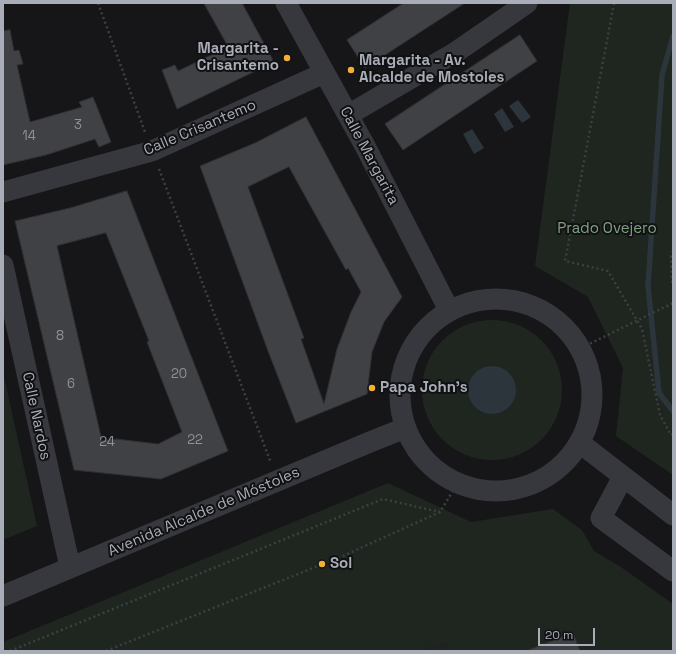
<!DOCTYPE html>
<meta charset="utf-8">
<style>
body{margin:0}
#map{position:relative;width:676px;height:654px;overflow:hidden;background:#161618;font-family:"Space Grotesk",sans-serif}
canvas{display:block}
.frame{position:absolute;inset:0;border:4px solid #a8adb8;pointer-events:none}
.scale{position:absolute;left:538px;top:628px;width:57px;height:18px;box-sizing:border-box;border:2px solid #a8adb8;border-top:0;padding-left:5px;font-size:12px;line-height:14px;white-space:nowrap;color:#a8adb8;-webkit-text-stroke:3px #111113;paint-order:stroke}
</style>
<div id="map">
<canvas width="676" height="654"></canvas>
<div class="frame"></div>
<div class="scale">20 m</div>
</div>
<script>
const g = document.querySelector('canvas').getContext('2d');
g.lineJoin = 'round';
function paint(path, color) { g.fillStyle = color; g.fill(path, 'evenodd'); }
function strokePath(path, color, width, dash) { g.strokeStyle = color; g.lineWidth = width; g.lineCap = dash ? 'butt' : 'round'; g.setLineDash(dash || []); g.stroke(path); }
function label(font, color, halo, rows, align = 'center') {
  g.font = font + ' "Space Grotesk",sans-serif'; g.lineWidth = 4; g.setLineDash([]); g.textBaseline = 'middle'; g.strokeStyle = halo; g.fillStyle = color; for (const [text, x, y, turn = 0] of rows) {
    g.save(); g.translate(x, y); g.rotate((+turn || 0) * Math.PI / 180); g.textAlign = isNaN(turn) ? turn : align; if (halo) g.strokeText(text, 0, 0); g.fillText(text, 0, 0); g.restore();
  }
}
paint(new Path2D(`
 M 446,643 L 450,651 L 418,651 Z`), '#222225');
paint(new Path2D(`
 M 570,3 L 673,3 L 673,475 L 616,436 L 623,368 L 588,297 L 535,266 Z
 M422 390a70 70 0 1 1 140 0a70 70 0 1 1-140 0Z
 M 3,372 L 37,526 L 3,540 Z
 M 388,483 L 471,522 L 553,509 L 582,530 L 594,551 L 621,567 L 673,604 L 673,651 L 450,651 L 446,643 L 418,651 L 3,651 L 3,642 Z`), '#1e261f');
paint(new Path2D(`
 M 518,100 L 531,117 L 522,123 L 509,106 Z
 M 502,108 L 514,127 L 505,132 L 494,114 Z
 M 472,129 L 484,148 L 474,154 L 463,134 Z
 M468 390a24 24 0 1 1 48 0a24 24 0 1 1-48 0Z`), '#2c353c');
strokePath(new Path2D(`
 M 673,36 L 662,75 L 648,286 L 659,393 L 673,411`), '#2c353c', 5.5);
const building = new Path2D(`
 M 204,3 L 242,3 L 274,62 L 177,109 L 162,70 L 175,65 L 178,71 L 228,47 Z
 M 404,3 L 465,3 L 365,68 L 347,40 Z
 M 10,30 L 14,51 L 19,50 L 23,64 L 17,65 L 30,122 L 82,107 L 79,102 L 93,97 L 111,142 L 99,147 L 95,139 L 46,155 L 3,165 L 3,31 Z
 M 520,35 L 537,61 L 403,150 L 385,124 Z
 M 306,117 L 402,297 L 384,322 L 372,352 L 367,394 L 296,423 L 268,351 L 200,166 L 255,143 ZM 289,167 L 346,270 L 348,268 L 361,292 L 351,312 L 337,349 L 324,404 L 301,339 L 304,338 L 248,187 Z
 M 127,191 L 228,451 L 161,479 L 74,470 L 15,221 L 70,208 ZM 106,233 L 149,341 L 147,342 L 182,432 L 158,444 L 116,439 L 102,441 L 57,246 Z
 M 573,633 L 580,651 L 529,651 L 529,650 Z`);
paint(building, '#404145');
strokePath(building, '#303034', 1);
strokePath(new Path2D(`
 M 98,3 L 145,132
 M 614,3 L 609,30 L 565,261 L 608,271 L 642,329 L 660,415 L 671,435 L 673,434
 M 159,169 L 271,463
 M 673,251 L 671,257 L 672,281 L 673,284
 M 581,348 L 673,303
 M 10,651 L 383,499 L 440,512
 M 106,651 L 343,556 L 440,512 L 457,484`), '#3d3f44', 2.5, [2, 3]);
strokePath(new Path2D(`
 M 286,3 L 365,146 L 449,310
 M 348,115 L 456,52 L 527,3
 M 3,192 L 152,151 L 324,73
 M 3,265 L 70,567
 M400 395a96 96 0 1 1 192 0a96 96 0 1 1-192 0Z
 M 580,443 L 673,515
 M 623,477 L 601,518 L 673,571
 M 3,596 L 370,442 L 405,428`), '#37383d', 21);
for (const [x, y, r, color] of [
 [287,58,4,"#f2b134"],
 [351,70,4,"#f2b134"],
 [372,388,4,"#f2b134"],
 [322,564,4,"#f2b134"]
]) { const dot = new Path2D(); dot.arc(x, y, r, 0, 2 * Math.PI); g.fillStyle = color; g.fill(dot); strokePath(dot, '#111113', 1.5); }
label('13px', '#8e929b', null, [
 ["3",78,125],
 ["14",29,136],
 ["8",60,336],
 ["20",179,374],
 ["6",71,384],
 ["22",195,440],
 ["24",107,442]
]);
label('bold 15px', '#a8adb8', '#111113', [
 ["Margarita -",279,49,"right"],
 ["Crisantemo",279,66,"right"],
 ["Margarita - Av.",359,61],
 ["Alcalde de Mostoles",359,78],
 ["Papa John's",380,388],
 ["Sol",330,564]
], 'left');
label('15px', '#a8adb8', '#111113', [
 ["Calle Crisantemo",200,128,-23],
 ["Calle Margarita",369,156,62],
 ["Calle Nardos",36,416,78],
 ["Avenida Alcalde de Móstoles",204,512,-23]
]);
label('15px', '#7fa381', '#111113', [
 ["Prado Ovejero",607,229]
]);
</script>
